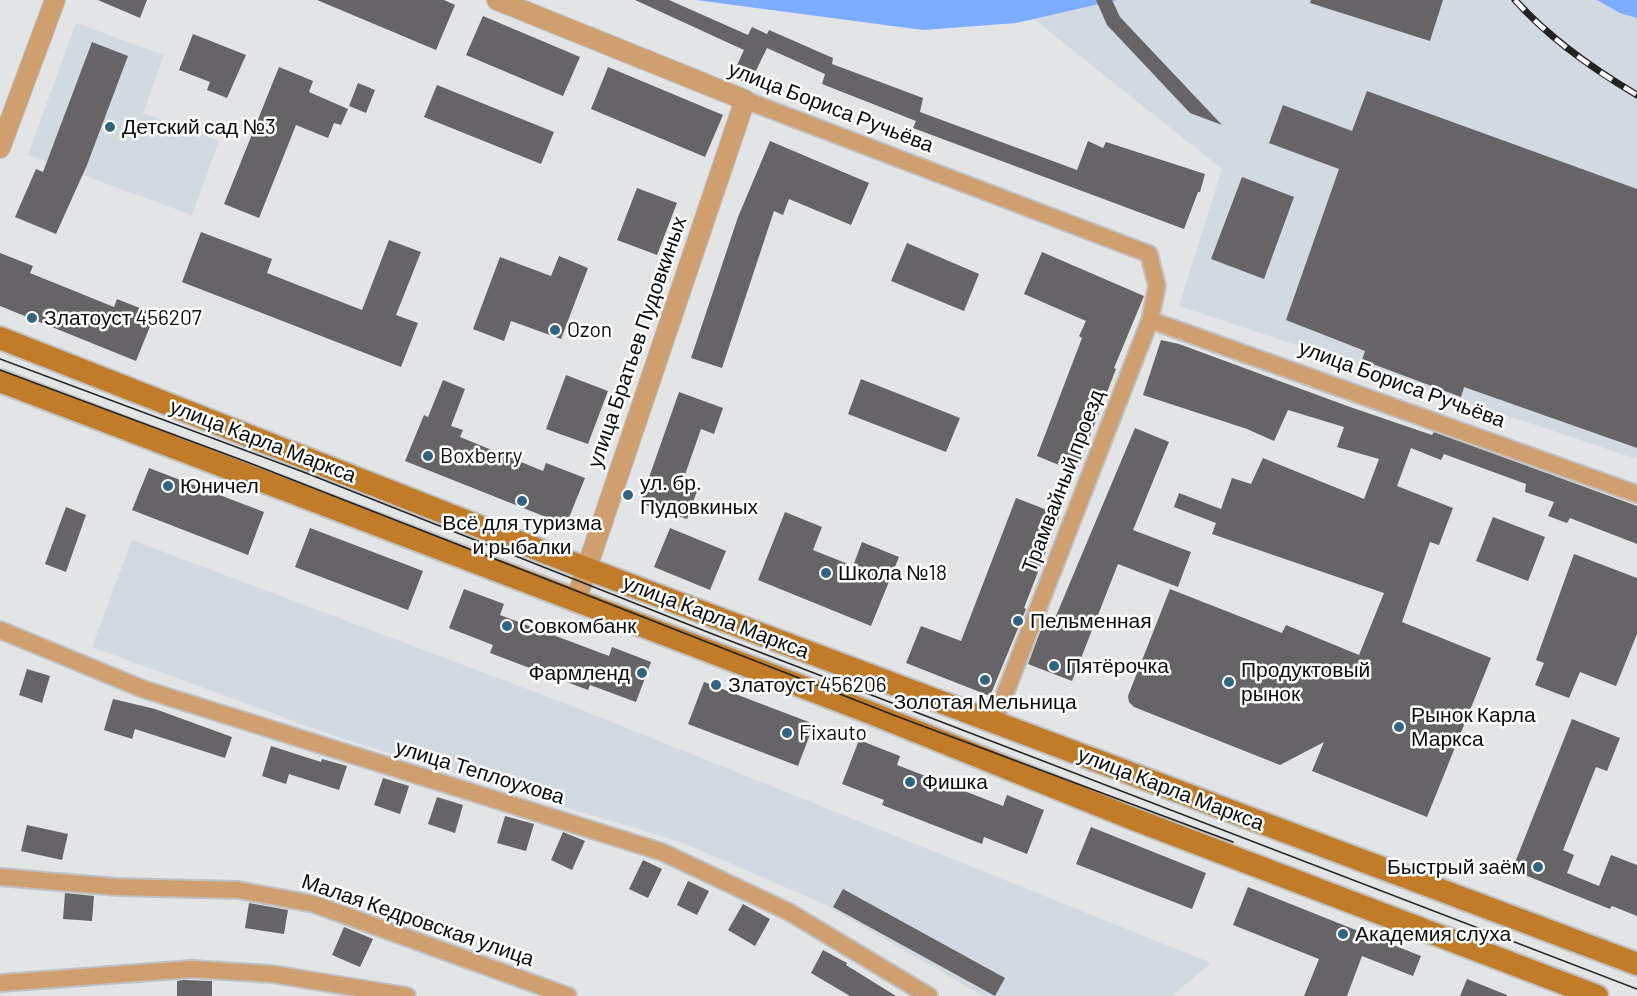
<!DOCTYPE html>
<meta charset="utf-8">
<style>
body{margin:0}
canvas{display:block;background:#e2e4e5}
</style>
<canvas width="1637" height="996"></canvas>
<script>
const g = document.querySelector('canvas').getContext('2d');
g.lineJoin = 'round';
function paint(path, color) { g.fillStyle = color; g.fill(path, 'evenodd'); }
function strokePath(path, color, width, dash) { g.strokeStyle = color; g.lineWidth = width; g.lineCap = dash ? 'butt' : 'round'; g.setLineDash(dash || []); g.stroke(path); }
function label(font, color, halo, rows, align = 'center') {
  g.font = font + ' Barlow,sans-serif'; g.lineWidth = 5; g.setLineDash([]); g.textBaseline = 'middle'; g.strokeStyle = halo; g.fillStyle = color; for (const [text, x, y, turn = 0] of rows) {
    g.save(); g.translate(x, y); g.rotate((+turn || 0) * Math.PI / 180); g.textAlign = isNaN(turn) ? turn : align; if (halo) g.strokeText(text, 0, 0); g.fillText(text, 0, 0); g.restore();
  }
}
paint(new Path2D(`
 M 1010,0 L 1637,0 L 1637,459 L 1179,306 L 1222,169 Z
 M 76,23 L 164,55 L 143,113 L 219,141 L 192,215 L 28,155 Z
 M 132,540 L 572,706 L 1211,963 L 1171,996 L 983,996 L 824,904 L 681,842 L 343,739 L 92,647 Z`), '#d2d9e1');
paint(new Path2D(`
 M 696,0 L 1117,0 L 1016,23 L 923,30 Z
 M 1597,0 L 1637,0 L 1637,18 L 1620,13 Z`), '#7dadff');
paint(new Path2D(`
 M 98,0 L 147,0 L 140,18 Z
 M 317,0 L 444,0 L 455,5 L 436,50 Z
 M 635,0 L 669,0 L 748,35 L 752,27 L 767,34 L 769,30 L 833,58 L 832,64 L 923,98 L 920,112 L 1077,170 L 1088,141 L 1103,148 L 1106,142 L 1205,174 L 1200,192 L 1198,192 L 1184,229 L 913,128 L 916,121 L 822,84 L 825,74 L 767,48 L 749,85 L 732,76 L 744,50 Z
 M 1096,0 L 1112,0 L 1120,17 L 1222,125 L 1190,113 L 1107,25 Z
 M 1311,0 L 1443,0 L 1430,41 L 1310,3 Z
 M 483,16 L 580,57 L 563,96 L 466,55 Z
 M 193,34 L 246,55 L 227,98 L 207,90 L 210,82 L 179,70 Z
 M 92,42 L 128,56 L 87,165 L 56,234 L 15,217 L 36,169 L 43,172 Z
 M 279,67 L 313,81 L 309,92 L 348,109 L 341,125 L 334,123 L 328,138 L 296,125 L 259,218 L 224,204 Z
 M 608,67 L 723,115 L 705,157 L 591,109 Z
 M 358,83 L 375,90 L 366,113 L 349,106 Z
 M 437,85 L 554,132 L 541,164 L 424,117 Z
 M 1367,91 L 1637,189 L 1637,448 L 1464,387 L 1461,397 L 1362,360 L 1365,351 L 1286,320 L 1339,169 L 1269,143 L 1283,105 L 1352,131 Z
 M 770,141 L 869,183 L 851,225 L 789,199 L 783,215 L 774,211 L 722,368 L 691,358 L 738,217 Z
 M 1242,177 L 1294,197 L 1264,279 L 1211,259 Z
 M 637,188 L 677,203 L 657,255 L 617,240 Z
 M 201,232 L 272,259 L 267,273 L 362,310 L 389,240 L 421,252 L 396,315 L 418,323 L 401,367 L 182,282 Z
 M 907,243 L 979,274 L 964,311 L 891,281 Z
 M 1042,252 L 1144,296 L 1114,368 L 1116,369 L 1076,472 L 1037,456 L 1082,338 L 1079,336 L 1086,321 L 1024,294 Z
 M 0,253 L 33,266 L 30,273 L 114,307 L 117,299 L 155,314 L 136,361 L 0,306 Z
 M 559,256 L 588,268 L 561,339 L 511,321 L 504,341 L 473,329 L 500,257 L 551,276 Z
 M 1161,340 L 1179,344 L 1350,407 L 1432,435 L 1434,432 L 1637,506 L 1637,544 L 1570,518 L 1567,523 L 1548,516 L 1554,502 L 1525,492 L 1526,484 L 1444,454 L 1441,460 L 1411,448 L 1397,486 L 1453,508 L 1439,545 L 1430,542 L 1402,622 L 1491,658 L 1427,817 L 1312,771 L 1324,742 L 1280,765 L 1134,707 L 1129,702 L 1128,696 L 1170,589 L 1282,633 L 1286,625 L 1359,655 L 1384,593 L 1212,534 L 1216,523 L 1174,507 L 1179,493 L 1221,509 L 1232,478 L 1251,484 L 1263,458 L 1364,499 L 1379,459 L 1337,447 L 1344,427 L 1288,410 L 1274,441 L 1247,429 L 1143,395 Z
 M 566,375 L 608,391 L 588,444 L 546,429 Z
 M 861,379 L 960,418 L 946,452 L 848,414 Z
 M 443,380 L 465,389 L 451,426 L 463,430 L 460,437 L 543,471 L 546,463 L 585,478 L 566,525 L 405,461 L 424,415 L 428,417 Z
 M 679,392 L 723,408 L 714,434 L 701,429 L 681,486 L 697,491 L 687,519 L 640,503 Z
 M 1135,428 L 1169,442 L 1133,530 L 1191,552 L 1178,587 L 1118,564 L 1072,681 L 1028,664 L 1045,619 L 1053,623 Z
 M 149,468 L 264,512 L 248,555 L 132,510 Z
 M 1016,498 L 1060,515 L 1024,608 L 1026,609 L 990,696 L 906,663 L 921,626 L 961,641 Z
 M 66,507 L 86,515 L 66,572 L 45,564 Z
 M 785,512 L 822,527 L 813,550 L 853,566 L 862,542 L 899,557 L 871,626 L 758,580 Z
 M 1493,517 L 1545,537 L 1528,581 L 1476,561 Z
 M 310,528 L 423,571 L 408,610 L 295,567 Z
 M 670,528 L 726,551 L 710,590 L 654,567 Z
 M 1574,554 L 1637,578 L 1637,634 L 1616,686 L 1580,672 L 1569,698 L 1535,685 L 1544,663 L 1536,660 Z
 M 464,589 L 504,604 L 500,615 L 609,656 L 612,647 L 651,662 L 636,702 L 590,685 L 588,690 L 490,653 L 493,645 L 449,628 Z
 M 27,669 L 50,676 L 42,703 L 19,695 Z
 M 704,682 L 814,724 L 798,766 L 688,724 Z
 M 113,699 L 155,709 L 232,737 L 225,758 L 135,729 L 132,739 L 104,730 Z
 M 1572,719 L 1620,738 L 1607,771 L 1596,767 L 1563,850 L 1574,855 L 1567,873 L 1599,886 L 1611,855 L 1637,865 L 1637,916 L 1612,906 L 1610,909 L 1512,870 Z
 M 859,740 L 900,756 L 897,765 L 1003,806 L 1007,795 L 1044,810 L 1027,854 L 984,837 L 982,844 L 882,805 L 884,800 L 842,784 Z
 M 271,746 L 321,762 L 322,759 L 347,766 L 339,790 L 289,774 L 286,784 L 262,776 Z
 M 383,778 L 409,786 L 400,814 L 374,805 Z
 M 437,797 L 463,805 L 455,833 L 428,824 Z
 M 505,816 L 534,824 L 526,851 L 497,843 Z
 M 27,825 L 68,834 L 62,860 L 21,851 Z
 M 1091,827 L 1206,873 L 1192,909 L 1076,864 Z
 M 563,832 L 585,841 L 572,870 L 551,860 Z
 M 643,860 L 662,869 L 648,898 L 629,889 Z
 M 688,881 L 709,891 L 697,915 L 677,905 Z
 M 1248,887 L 1421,956 L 1413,976 L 1362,956 L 1347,996 L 1304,996 L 1319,959 L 1233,925 Z
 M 843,889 L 1005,978 L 995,996 L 833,907 Z
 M 65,893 L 94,896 L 92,921 L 63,919 Z
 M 249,903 L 288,910 L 284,934 L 245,928 Z
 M 743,904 L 770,919 L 755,946 L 728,930 Z
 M 344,927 L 373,939 L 360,967 L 332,955 Z
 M 823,950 L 847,963 L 846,965 L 896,996 L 850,996 L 811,973 Z
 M 1467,979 L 1507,995 L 1507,996 L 1460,996 Z
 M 183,980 L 212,981 L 212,996 L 177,996 L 177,981 Z`), '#666466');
const minor = new Path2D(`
 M 745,100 L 1149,254 L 1157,286 L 1150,320 L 994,722
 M 1150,320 L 1637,494
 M 0,630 L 143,689 L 662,852 L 789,912 L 929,996
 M 0,877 L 117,887 L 238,890 L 314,904 L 568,996
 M 0,983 L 192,969 L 272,974 L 407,996`);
const tertiary = new Path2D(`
 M 497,0 L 745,100 L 576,600
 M 0,148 L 55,0`);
const secondary = new Path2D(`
 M 0,338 L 585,568 L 1637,964
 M 0,381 L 866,711 L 1131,818 L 1597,996`);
strokePath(minor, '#c0c1c2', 20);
strokePath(tertiary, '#c0c1c2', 22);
strokePath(secondary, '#c0c1c2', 26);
strokePath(minor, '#cf9f6f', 16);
strokePath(tertiary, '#cf9f6f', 20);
strokePath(secondary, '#c27b27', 22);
strokePath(new Path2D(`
 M 0,359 L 306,473 L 715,635 L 1637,989
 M 0,370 L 247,462 L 896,716 L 1233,842`), '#212222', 1.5);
const rail = new Path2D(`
 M 1515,0 C 1549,38 1593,69 1637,95`);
strokePath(rail, '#212222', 7);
strokePath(rail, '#fff', 4.5, [14]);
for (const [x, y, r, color] of [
 [110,127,6,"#2f6581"],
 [32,318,6,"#2f6581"],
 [555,330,6,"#2f6581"],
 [428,456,6,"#2f6581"],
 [168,486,6,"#2f6581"],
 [628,495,6,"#2f6581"],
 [522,501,6,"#2f6581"],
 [826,573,6,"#2f6581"],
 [1018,621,6,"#2f6581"],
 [507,626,6,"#2f6581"],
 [1054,666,6,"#2f6581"],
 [642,673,6,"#2f6581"],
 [985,680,6,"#2f6581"],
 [1229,682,6,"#2f6581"],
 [716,685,6,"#2f6581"],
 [1399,727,6,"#2f6581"],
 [787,733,6,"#2f6581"],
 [910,782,6,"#2f6581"],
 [1538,867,6,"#2f6581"],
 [1343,934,6,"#2f6581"]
]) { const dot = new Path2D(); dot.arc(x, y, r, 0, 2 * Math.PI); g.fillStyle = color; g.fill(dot); strokePath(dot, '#fff', 2); }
label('21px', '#0b0c0c', '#fff', [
 ["улица Бориса Ручьёва",831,107,21],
 ["улица Братьев Пудовкиных",637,342,-71],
 ["улица Бориса Ручьёва",1402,384,20],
 ["улица Карла Маркса",263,441,21],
 ["Трамвайный проезд",1063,481,-69],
 ["улица Карла Маркса",716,617,21],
 ["улица Теплоухова",480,772,17],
 ["улица Карла Маркса",1171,789,21],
 ["Малая Кедровская улица",418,920,19]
]);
label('21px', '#0b0c0c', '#fff', [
 ["Детский сад №3",122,127],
 ["Златоуст 456207",44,318],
 ["Ozon",567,330],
 ["Boxberry",440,456],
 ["ул. бр.",640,483],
 ["Пудовкиных",640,507],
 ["Юничел",180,486],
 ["Всё для туризма",522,523,"center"],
 ["и рыбалки",522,547,"center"],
 ["Школа №18",838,573],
 ["Пельменная",1030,621],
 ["Совкомбанк",519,626],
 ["Пятёрочка",1066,666],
 ["Продуктовый",1241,670],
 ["рынок",1241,694],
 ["Фармленд",630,673,"right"],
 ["Златоуст 456206",728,685],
 ["Золотая Мельница",985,702,"center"],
 ["Рынок Карла",1411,715],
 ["Маркса",1411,739],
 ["Fixauto",799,733],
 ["Фишка",922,782],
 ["Быстрый заём",1526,867,"right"],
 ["Академия слуха",1355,934]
], 'left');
</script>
